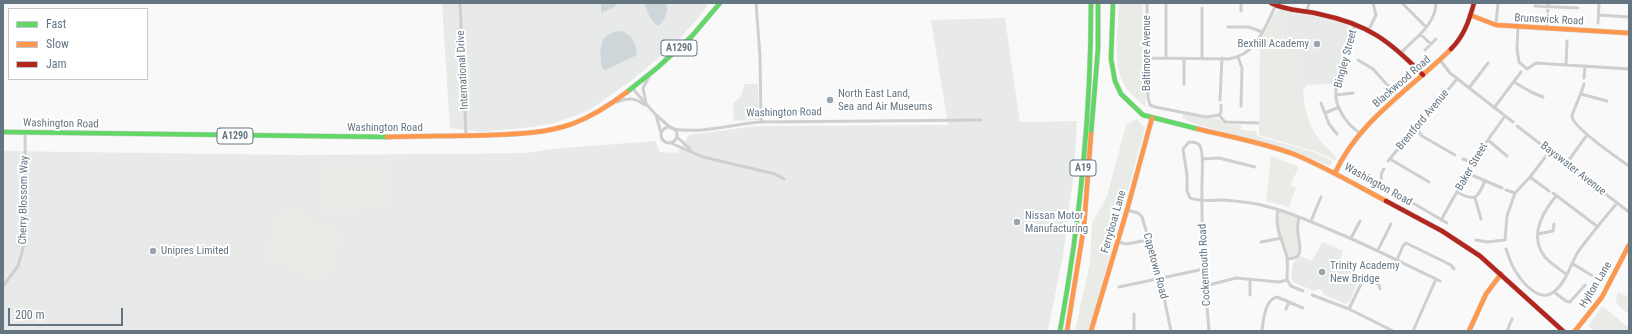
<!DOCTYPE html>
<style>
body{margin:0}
#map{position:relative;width:1632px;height:334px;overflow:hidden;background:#f9f9f9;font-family:"Roboto Condensed",sans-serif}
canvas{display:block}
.frame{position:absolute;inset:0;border:4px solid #657683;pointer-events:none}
.legend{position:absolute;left:8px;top:8px;width:140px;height:72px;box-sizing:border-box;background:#fff;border:1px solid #c1c8cd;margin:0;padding:5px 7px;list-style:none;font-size:12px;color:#657683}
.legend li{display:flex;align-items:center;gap:8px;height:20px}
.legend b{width:20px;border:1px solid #c1c8cd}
.scale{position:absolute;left:8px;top:308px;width:115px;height:18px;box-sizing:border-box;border:2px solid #657683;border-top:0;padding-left:5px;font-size:12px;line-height:14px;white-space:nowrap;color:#657683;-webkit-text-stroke:3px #fff;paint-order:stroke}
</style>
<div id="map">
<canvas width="1632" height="334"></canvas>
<div class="frame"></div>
<ul class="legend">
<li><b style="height:5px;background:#63d668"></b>Fast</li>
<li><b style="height:5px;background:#ff974d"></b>Slow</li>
<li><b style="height:5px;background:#b3261e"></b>Jam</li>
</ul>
<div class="scale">200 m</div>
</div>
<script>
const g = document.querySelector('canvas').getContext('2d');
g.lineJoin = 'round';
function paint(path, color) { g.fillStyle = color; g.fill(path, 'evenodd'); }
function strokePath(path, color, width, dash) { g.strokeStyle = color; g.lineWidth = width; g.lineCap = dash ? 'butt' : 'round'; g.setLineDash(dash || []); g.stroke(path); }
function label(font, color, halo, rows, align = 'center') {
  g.font = font + ' "Roboto Condensed",sans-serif'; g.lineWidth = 4; g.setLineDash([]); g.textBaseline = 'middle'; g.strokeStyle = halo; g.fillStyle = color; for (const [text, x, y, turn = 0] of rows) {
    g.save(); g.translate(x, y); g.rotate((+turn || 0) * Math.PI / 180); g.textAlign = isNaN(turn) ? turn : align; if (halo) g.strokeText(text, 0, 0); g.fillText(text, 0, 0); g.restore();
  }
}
paint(new Path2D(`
 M 442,3 L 709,3 L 700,16 L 675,44 L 632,80 L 588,111 L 554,123 L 532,127 L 481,132 L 450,128 Z
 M 1287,11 L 1335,20 L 1347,24 L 1349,29 L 1335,82 L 1332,84 L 1299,85 L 1295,50 L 1282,38 Z
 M 1005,18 L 1020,122 L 1077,121 L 1074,171 L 1063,255 L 1048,331 L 3,331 L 3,151 L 299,155 L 434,154 L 526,153 L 551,149 L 655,141 L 660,152 L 677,153 L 689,135 L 756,126 L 948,125 L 931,20 Z
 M 744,84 L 758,84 L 759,120 L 734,121 L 733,103 L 741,96 Z
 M 1322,242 L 1343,251 L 1339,262 L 1352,269 L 1358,282 L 1350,301 L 1346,304 L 1324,295 L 1323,291 L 1318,289 L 1314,291 L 1293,282 L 1291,277 L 1293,263 L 1300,256 L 1312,261 Z`), '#e8e9e9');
paint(new Path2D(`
 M 1119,3 L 1143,3 L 1146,107 C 1137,100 1127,91 1122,80 C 1113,59 1118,26 1119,3 Z
 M 1281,9 L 1287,11 L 1282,38 L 1295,50 L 1299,85 L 1307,85 L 1303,90 C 1304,109 1309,127 1321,142 C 1327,149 1335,153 1337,161 L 1314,151 L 1259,135 L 1260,42 L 1275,12 Z
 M 1183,114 L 1203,118 L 1217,118 L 1225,124 L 1241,125 L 1241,130 L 1256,131 L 1257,136 L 1313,152 L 1332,161 L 1330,166 L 1284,148 L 1192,123 L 1182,118 Z
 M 1137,119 L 1145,128 L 1089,331 L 1075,331 L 1090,263 L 1092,223 L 1107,196 L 1126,125 Z
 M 1271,156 L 1299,167 L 1290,185 L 1296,188 L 1290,203 L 1290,207 L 1266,201 Z
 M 390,165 L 389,209 L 323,211 L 322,166 Z
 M 283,205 L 313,217 L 293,269 L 263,257 Z
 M 1278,210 L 1299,217 L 1297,232 L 1300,251 L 1297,256 L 1287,259 L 1277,224 Z
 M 314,221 L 344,233 L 324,283 L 294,271 Z
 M 1620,290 L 1620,293 L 1626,296 L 1628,293 L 1629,294 L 1627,303 L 1627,307 L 1629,307 L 1629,315 L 1616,303 L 1617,298 L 1615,297 Z
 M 1602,306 L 1629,328 L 1629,331 L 1596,331 L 1588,326 Z`), '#e8ebe6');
paint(new Path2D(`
 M 601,3 L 615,3 L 616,6 L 601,13 Z
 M 644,3 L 666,3 C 669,13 665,18 659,26 C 651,23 647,11 644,3 Z
 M 618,31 C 629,30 637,44 637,55 L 605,70 L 602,68 C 600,50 597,36 618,31 Z`), '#ced6d9');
const fast = new Path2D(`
 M 1113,3 L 1111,59 L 1115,81 L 1121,94 L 1143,115 L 1198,129
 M 627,92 L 657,68 L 692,36 L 720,3
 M 3,132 L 387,137
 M 1091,134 L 1098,49 L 1098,3
 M 1060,331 C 1080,222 1091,114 1091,3`);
const slow = new Path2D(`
 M 1470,15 L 1496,25 L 1629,33
 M 1198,129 C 1231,137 1265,143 1296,155 C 1327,168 1356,185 1386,201
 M 387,137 C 422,136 457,136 491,135 C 519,134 546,133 572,124 C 593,116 610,105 627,92
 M 1335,173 C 1359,120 1411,89 1451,49
 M 1067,331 L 1084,226 L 1091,134
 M 1091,331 L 1127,210 L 1152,118
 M 1469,331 L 1486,294 L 1501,274
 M 1575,331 L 1602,297 L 1629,245`);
const jam = new Path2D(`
 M 1271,3 C 1286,11 1303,10 1319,14 C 1367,24 1389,40 1423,75
 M 1451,49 C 1464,36 1469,21 1474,3
 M 1386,201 L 1442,231 L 1480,256 L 1563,331`);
strokePath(fast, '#d5d6d7', 5.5);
strokePath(slow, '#d5d6d7', 5.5);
strokePath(jam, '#d5d6d7', 5.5);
strokePath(new Path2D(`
 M 460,3 L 466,136
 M 756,3 L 760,56 L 761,122
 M 1147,3 L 1148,97 L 1150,105 L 1155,107 L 1206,117 L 1219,115
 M 1241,3 L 1241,11
 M 1402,3 L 1426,27
 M 1535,6 L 1578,8
 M 1307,11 L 1309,3
 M 1599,15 L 1629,17
 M 1355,23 C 1349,43 1334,78 1336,98 C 1338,112 1349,126 1360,133
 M 1598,23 L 1599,3
 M 1496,25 L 1498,3
 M 1228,27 L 1249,27 L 1262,32
 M 1518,27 L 1517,49 L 1519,62 L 1527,69 L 1536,63 L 1629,69
 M 1369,29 L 1376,15 L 1373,3
 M 1547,29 L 1548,3
 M 1420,34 L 1431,44
 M 1425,50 L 1436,39
 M 1402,52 C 1415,38 1436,24 1436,3
 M 1238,57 L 1242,68 L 1241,106
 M 1148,58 L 1229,59 C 1258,54 1264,28 1276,5
 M 1166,58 L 1166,5
 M 1202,58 L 1202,8
 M 1358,60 L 1373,69 L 1398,97
 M 1440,60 L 1450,73 L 1513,122
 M 1566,65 L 1567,41
 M 1584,78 L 1585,66
 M 1514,82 L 1531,92 L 1543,97
 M 1184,84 L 1184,58
 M 1584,84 C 1582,92 1573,111 1572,116 C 1572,127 1619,159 1629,166
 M 632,88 L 656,115 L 671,128
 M 1469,88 L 1488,63
 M 1581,94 L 1607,101
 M 1336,95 L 1353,93
 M 1220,100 L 1222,58
 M 617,102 C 629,97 635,98 645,105
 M 646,103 L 643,88 L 650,75
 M 1321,103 L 1329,124 L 1337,134
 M 1494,108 L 1521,72
 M 1325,113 L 1339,107
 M 656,115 L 661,133
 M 1219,115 L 1225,122 L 1258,123
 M 1219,115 L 1221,112 L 1221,105
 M 1517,126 L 1629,212
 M661 135a8 8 0 1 1 16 0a8 8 0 1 1-16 0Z
 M 1416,128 L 1422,136 L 1455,155
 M 673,129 C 702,134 732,124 761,122 L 981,120
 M 677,137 L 690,149
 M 1488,140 L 1507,156
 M 671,143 L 703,157 L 775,174 L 784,179
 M 1202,159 L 1219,158 L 1255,167
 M 1390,159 L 1429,182
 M 1463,159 L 1473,163
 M 1388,161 L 1457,79
 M 1566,164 L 1587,135
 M 1384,169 C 1380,174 1381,178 1382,185 L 1447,223
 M 1467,173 L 1502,188
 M 1530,177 L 1549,191
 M 1506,190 L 1515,193
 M 1457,192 C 1475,202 1477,199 1485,181
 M 1553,193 L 1598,227
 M 1556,196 C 1542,213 1529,237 1545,257 C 1551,264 1560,269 1567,275
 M 1475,198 L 1481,219
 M 1127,210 L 1138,213 L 1142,217 L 1160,278 L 1171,331
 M 1278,210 C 1274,226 1283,242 1287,257 C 1288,265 1287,273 1287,280
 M 1441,220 L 1480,151 L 1505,116
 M 1311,221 L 1321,197
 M 1538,234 L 1553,231 L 1554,224
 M 1351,238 L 1360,221
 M 1476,240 L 1487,242 L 1505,240 L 1507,216 L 1515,193 L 1530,177 L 1550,151
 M 1118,242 L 1126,244 L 1148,240
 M 1261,242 L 1282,238
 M 1506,249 C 1509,257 1511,265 1516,272 C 1522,282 1539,302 1552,293 C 1566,284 1570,265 1578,252 C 1590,235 1604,219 1617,203
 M 1378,250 L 1391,224
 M 1287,259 C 1306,259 1299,245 1298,233 C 1297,228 1298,222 1299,217
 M 1397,260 L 1403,246 L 1406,243 L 1451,265 L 1454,269
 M 1573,264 L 1596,278
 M 1287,280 L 1291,286 L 1303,291
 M 3,286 L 18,266 L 24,245 L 26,225 L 25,132
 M 1205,286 L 1236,278 L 1279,282 L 1287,280
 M 1119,287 L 1204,269
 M 1554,292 L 1566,301 L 1570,302 L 1585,285
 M 1250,295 L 1250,279
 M 1312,295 L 1349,309 L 1393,331
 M 1286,309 L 1289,302
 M 1349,309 L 1362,282 L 1374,281 L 1379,285 L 1380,289
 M 1134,314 L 1134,331
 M 1209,331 C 1205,282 1201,232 1202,183 C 1202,174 1204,153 1200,146 C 1198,142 1193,142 1189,142 L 1183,149 L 1187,175 L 1187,191 L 1190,198 C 1199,202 1213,200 1223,200 C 1237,201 1251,202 1265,206 C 1288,211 1311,222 1333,231 C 1370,246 1404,264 1440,281
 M 1262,331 C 1263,321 1265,299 1277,297 L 1303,308
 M 1413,331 L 1436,279
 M 1507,331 L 1512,319`), '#cecfd0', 3);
strokePath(fast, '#63d668', 4.5);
strokePath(slow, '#ff974d', 4.5);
strokePath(jam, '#b3261e', 4.5);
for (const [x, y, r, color] of [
 [1317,44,4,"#99a4ac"],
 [830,100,4,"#99a4ac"],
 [1017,222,4,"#99a4ac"],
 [153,251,4,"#99a4ac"],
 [1322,272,4,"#99a4ac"]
]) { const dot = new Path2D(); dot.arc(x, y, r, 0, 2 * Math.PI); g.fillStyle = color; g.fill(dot); strokePath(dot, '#fff', 1.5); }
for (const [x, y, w] of [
 [679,48,36],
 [235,136,36],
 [1083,168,26]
]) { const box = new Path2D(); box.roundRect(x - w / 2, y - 8, w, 16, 3); g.fillStyle = '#fff'; g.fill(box); strokePath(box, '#657683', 1); }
label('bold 10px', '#657683', null, [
 ["A1290",679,48],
 ["A1290",235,136],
 ["A19",1083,168]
]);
label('11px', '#657683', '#fff', [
 ["Brunswick Road",1549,20,3],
 ["Baltimore Avenue",1147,53,-90],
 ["Bingley Street",1346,59,-75],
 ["International Drive",463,70,-93],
 ["Blackwood Road",1402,82,-41],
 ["Washington Road",784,113,-1],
 ["Brentford Avenue",1423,120,-50],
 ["Washington Road",61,124,1],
 ["Washington Road",385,128],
 ["Baker Street",1472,167,-60],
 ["Bayswater Avenue",1573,169,38],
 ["Washington Road",1378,185,29],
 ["Cherry Blossom Way",24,200,-89],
 ["Ferryboat Lane",1114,222,-74],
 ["Cockermouth Road",1205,265,-93],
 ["Capetown Road",1155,266,75],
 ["Hylton Lane",1596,285,-59]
]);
label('11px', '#657683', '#fff', [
 ["Bexhill Academy",1309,44,"right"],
 ["North East Land,",838,94],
 ["Sea and Air Museums",838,107],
 ["Nissan Motor",1025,216],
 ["Manufacturing",1025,229],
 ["Unipres Limited",161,251],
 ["Trinity Academy",1330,266],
 ["New Bridge",1330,279]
], 'left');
</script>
